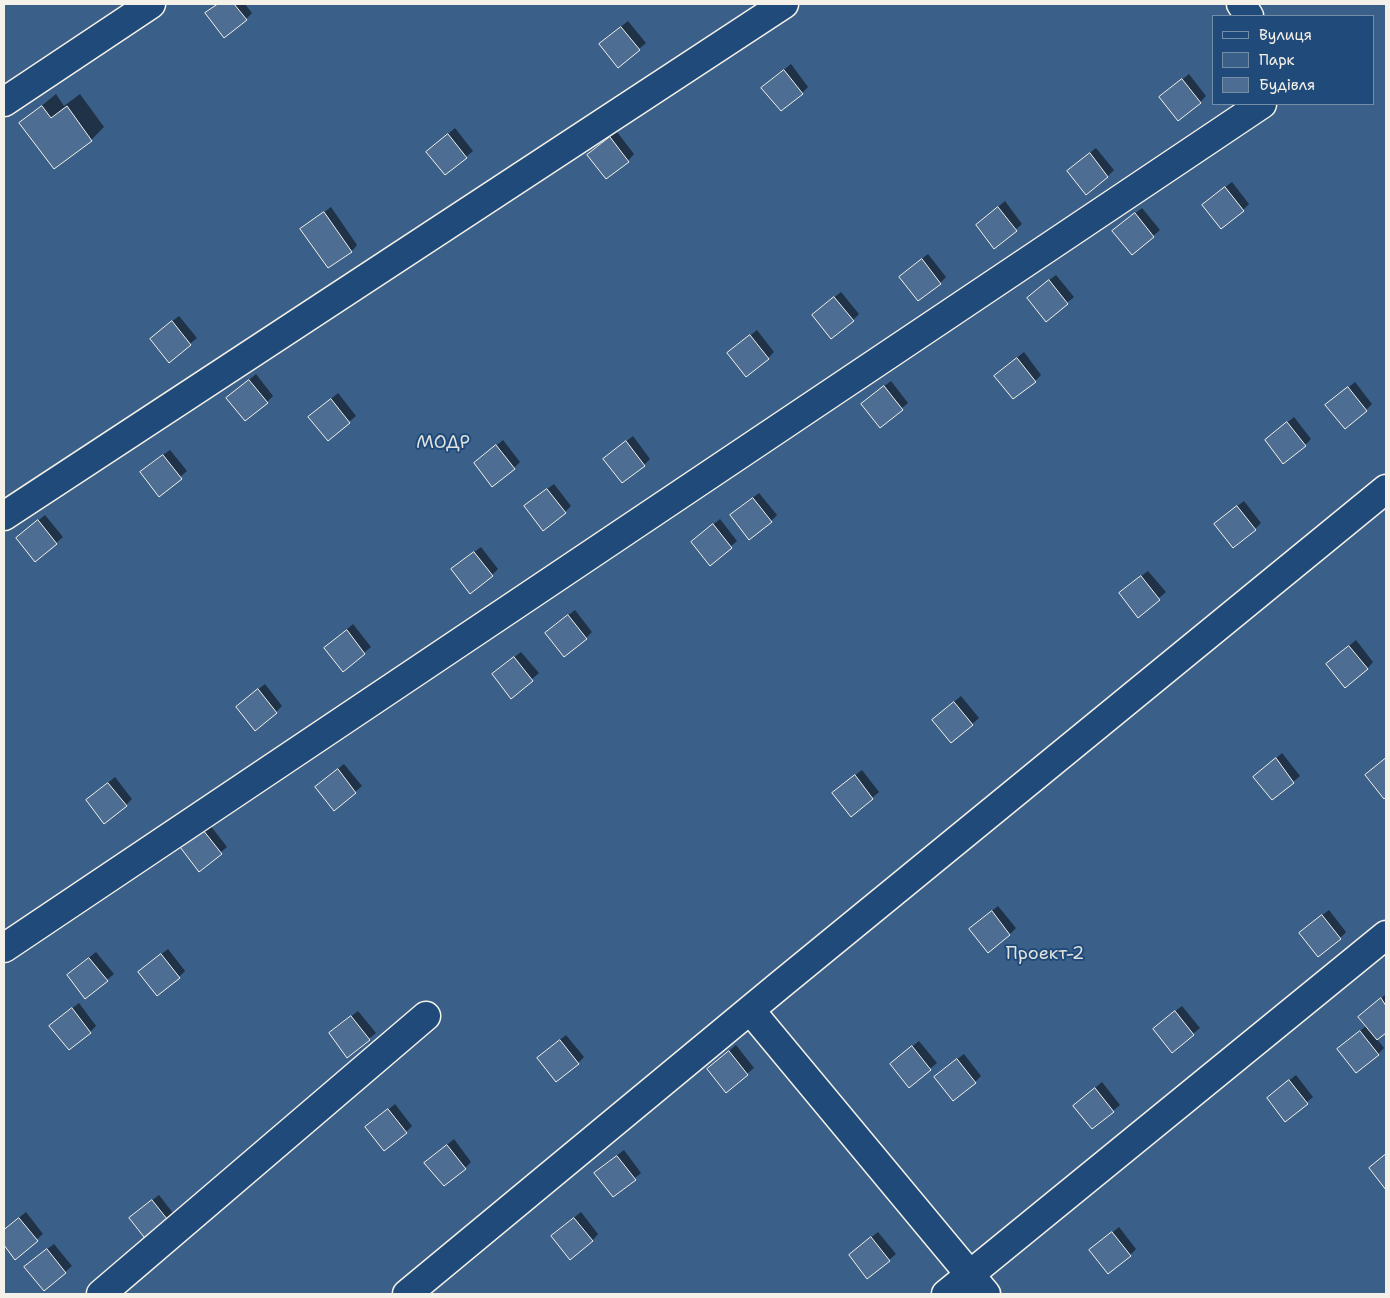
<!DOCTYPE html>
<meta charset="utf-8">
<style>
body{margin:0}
#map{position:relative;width:1390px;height:1298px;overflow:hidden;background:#1f4a7a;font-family:"Shantell Sans",sans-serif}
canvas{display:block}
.frame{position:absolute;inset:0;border:5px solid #f4f1e8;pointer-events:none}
.legend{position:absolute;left:1212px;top:15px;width:162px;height:90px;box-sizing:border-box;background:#1f4a7a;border:1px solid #748da6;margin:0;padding:6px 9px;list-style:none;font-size:15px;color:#f4f1e8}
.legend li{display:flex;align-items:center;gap:10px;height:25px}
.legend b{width:25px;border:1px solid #748da6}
</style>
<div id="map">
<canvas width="1390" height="1298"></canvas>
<div class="frame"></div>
<ul class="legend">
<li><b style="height:6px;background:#1f4a7a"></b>Вулиця</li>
<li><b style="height:14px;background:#3a5f88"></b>Парк</li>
<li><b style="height:14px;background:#4d6e92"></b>Будівля</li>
</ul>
</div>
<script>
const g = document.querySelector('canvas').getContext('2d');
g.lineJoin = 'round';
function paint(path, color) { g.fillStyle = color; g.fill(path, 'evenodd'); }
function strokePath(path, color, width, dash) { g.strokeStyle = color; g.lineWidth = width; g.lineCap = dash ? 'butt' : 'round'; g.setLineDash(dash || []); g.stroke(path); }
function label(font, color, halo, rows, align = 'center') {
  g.font = font + ' "Shantell Sans",sans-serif'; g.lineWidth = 4; g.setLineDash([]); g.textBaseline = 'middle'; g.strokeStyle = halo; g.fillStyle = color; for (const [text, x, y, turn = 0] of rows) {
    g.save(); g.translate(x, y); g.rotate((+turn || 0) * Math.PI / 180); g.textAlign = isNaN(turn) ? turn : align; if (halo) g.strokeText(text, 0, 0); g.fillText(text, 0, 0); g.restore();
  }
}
paint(new Path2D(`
 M 4,4 L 1386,4 L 1386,1294 L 4,1294 ZM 1214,16 L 1374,16 L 1374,104 L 1214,104 Z`), '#3a5f88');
paint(new Path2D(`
 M 218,4 L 245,4 L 252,13 L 246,19 L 207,14 Z
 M 628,21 L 646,43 L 618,67 L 600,44 Z
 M 791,64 L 808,87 L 802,93 L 769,82 Z
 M 1189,74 L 1206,96 L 1200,102 L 1161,97 Z
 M 56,94 L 64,106 L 80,94 L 104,127 L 91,140 L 54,168 L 21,123 Z
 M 455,128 L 473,151 L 445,174 L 427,152 Z
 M 617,132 L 634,154 L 628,161 L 595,149 Z
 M 1096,148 L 1114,170 L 1107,177 L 1075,165 Z
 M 1232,182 L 1249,204 L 1243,210 L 1210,199 Z
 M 1005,201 L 1022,224 L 995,247 L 977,225 Z
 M 331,207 L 357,245 L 351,252 L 302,229 Z
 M 1142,208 L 1160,230 L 1153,236 L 1120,225 Z
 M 928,254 L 946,277 L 940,283 L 907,271 Z
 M 1056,275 L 1074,297 L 1046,320 L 1034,292 Z
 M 841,292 L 859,314 L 853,320 L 820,309 Z
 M 179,316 L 197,338 L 169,361 L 157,333 Z
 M 757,330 L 774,352 L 768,358 L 729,353 Z
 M 1024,352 L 1041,375 L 1035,381 L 1002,370 Z
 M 256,374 L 273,396 L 267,402 L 228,398 Z
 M 891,381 L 908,403 L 880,426 L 869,398 Z
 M 1355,382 L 1372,404 L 1366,410 L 1327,405 Z
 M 338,393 L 356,416 L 328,439 L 310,417 Z
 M 1294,417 L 1311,439 L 1305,445 L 1266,440 Z
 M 633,436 L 650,459 L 644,465 L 611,453 Z
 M 503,440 L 520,462 L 514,468 L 475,463 Z
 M 170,450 L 187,471 L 159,495 L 148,466 Z
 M 554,484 L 571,506 L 565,512 L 532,500 Z
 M 759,493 L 777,515 L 771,521 L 738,509 Z
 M 1244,501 L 1261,523 L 1255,529 L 1222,518 Z
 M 45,515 L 63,537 L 56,543 L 24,532 Z
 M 720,519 L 737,541 L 710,564 L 692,542 Z
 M 481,547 L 498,569 L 492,575 L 459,563 Z
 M 1148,571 L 1166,592 L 1138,616 L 1127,587 Z
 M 575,610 L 592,632 L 586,638 L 553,627 Z
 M 353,624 L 371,647 L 343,670 L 326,648 Z
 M 1356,640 L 1373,662 L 1367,669 L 1328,664 Z
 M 521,652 L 539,673 L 511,697 L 500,668 Z
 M 265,684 L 282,706 L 276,712 L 243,701 Z
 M 961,696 L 979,718 L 972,724 L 933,720 Z
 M 1282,753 L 1300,776 L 1272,799 L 1255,777 Z
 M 344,764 L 362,786 L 355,792 L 323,781 Z
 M 862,770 L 879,792 L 851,815 L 840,787 Z
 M 115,777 L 132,799 L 126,805 L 87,800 Z
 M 210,825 L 227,847 L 199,870 L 182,847 Z
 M 998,906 L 1016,928 L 1010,934 L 970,929 Z
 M 1329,910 L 1346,932 L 1340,938 L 1307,927 Z
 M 168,949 L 185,971 L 179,977 L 146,966 Z
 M 96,952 L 114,974 L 107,980 L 68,975 Z
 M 1386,994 L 1386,1032 L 1377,1039 L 1384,1048 L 1378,1054 L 1339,1049 L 1367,1025 L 1360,1017 Z
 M 79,1003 L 96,1026 L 90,1032 L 57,1020 Z
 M 1182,1006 L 1200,1028 L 1172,1051 L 1160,1023 Z
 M 358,1011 L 376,1033 L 348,1056 L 337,1027 Z
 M 566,1035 L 584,1057 L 578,1063 L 545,1052 Z
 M 919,1041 L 937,1063 L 909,1086 L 898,1058 Z
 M 736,1045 L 754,1068 L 726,1091 L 708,1069 Z
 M 964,1054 L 981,1076 L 975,1082 L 942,1071 Z
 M 1296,1075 L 1313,1097 L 1286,1120 L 1268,1098 Z
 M 1102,1082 L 1120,1105 L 1092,1128 L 1074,1106 Z
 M 395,1104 L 412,1126 L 406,1132 L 367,1127 Z
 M 454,1139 L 471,1162 L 465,1168 L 432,1157 Z
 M 624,1150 L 641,1173 L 613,1196 L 602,1167 Z
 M 159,1195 L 176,1217 L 170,1223 L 137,1212 Z
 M 26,1212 L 43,1234 L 15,1258 L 4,1243 L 4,1230 Z
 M 581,1212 L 598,1234 L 592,1241 L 559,1230 Z
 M 1119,1227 L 1136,1249 L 1130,1255 L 1091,1250 Z
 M 878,1232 L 896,1254 L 889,1260 L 857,1249 Z
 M 54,1244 L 72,1266 L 65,1272 L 32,1261 Z`), '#0007');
const building = new Path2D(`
 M 218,4 L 234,4 L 247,20 L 224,38 L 205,13 Z
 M 621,27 L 640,50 L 618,68 L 599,44 Z
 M 784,70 L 803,94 L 781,111 L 761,88 Z
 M 1182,79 L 1201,103 L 1178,121 L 1159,97 Z
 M 42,106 L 51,118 L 67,106 L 92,141 L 54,169 L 19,123 Z
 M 448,134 L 467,158 L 445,175 L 426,152 Z
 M 610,137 L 629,162 L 606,179 L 587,155 Z
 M 1090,153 L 1108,177 L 1086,195 L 1067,171 Z
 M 1225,187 L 1244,211 L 1221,229 L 1202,205 Z
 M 998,207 L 1017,231 L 994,249 L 976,225 Z
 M 324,212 L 352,252 L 328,268 L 300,229 Z
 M 1135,213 L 1154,237 L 1132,255 L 1112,231 Z
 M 922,259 L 941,284 L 918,301 L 899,277 Z
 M 1049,280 L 1068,304 L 1046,322 L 1027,298 Z
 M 834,297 L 854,321 L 831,339 L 812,315 Z
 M 172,321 L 191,345 L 169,363 L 150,339 Z
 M 750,335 L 769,359 L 746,377 L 727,353 Z
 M 1017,358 L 1036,382 L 1013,399 L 994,376 Z
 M 249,380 L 268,403 L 245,421 L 226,398 Z
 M 884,386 L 903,410 L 880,428 L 861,404 Z
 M 1348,387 L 1367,411 L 1345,429 L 1325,405 Z
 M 331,399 L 350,423 L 328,441 L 308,417 Z
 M 1287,422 L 1306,446 L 1283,464 L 1265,440 Z
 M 626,441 L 645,466 L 622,483 L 603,459 Z
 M 496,445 L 515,469 L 492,487 L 474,463 Z
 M 163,455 L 182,479 L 159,497 L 140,472 Z
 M 547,489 L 566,513 L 543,531 L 524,506 Z
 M 753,498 L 772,522 L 749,540 L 730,515 Z
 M 1237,506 L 1256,530 L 1233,548 L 1214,524 Z
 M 38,520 L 57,544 L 35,562 L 16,538 Z
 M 713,524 L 732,548 L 710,566 L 691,542 Z
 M 474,552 L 493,576 L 470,594 L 451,569 Z
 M 1141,576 L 1160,600 L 1138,618 L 1119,593 Z
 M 568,615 L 587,639 L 564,657 L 545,633 Z
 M 347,630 L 365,654 L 343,672 L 324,648 Z
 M 1349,646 L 1368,669 L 1345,688 L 1326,664 Z
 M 514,657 L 533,681 L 511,699 L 492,674 Z
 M 258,689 L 277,713 L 255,731 L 236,707 Z
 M 954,702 L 973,725 L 951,743 L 932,720 Z
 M 1276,758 L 1294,783 L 1272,800 L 1253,777 Z
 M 1386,758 L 1386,797 L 1384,799 L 1365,775 Z
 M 338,769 L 356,793 L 334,811 L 315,787 Z
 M 855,775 L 873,799 L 851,817 L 832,793 Z
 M 108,783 L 127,806 L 104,824 L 86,800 Z
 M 203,830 L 222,854 L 199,872 L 180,847 Z
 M 992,911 L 1010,935 L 988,953 L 969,929 Z
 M 1322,915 L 1341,939 L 1318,957 L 1299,933 Z
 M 161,954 L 180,978 L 157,996 L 138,972 Z
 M 89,958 L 108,981 L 85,999 L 67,975 Z
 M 1381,998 L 1386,1006 L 1386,1033 L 1377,1040 L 1358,1017 Z
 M 72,1008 L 91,1033 L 69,1050 L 49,1026 Z
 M 1175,1011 L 1194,1035 L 1172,1053 L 1153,1029 Z
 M 351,1016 L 370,1040 L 347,1058 L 329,1033 Z
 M 1360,1031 L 1379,1055 L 1356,1073 L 1337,1049 Z
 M 560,1040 L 579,1064 L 556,1082 L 537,1058 Z
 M 912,1046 L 931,1070 L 909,1088 L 890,1064 Z
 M 729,1051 L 748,1075 L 726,1093 L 707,1069 Z
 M 957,1059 L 976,1083 L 953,1101 L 934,1077 Z
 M 1289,1080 L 1308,1104 L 1285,1122 L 1267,1098 Z
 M 1095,1088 L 1114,1112 L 1092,1129 L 1073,1106 Z
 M 388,1109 L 407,1133 L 384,1151 L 365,1127 Z
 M 447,1145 L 466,1169 L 444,1186 L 424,1163 Z
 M 1386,1154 L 1386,1190 L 1369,1168 Z
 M 617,1156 L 636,1180 L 613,1197 L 594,1173 Z
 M 152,1200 L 171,1224 L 148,1242 L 129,1218 Z
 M 19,1218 L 38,1241 L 15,1260 L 4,1245 L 4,1230 Z
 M 574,1218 L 593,1241 L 570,1260 L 551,1236 Z
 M 1112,1232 L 1131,1256 L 1108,1274 L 1089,1250 Z
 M 871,1237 L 890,1261 L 867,1279 L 849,1255 Z
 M 47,1249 L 66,1273 L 44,1291 L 24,1267 Z`);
paint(building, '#4d6e92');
strokePath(building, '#f4f1e8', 1);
const minor = new Path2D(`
 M 1241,4 L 1249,16
 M 4,102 L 151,4
 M 4,516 L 784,4
 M 4,948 L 1262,104
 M 750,1010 L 986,1294
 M 101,1294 L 426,1016
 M 407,1294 L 780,985 L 1386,489
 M 946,1294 L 1386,935`);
strokePath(minor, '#f4f1e8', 31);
strokePath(minor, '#1f4a7a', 28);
label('18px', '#e1e2de', '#1f4a7a', [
 ["МОДР",443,443],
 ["Проект-2",1045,954]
]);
</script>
